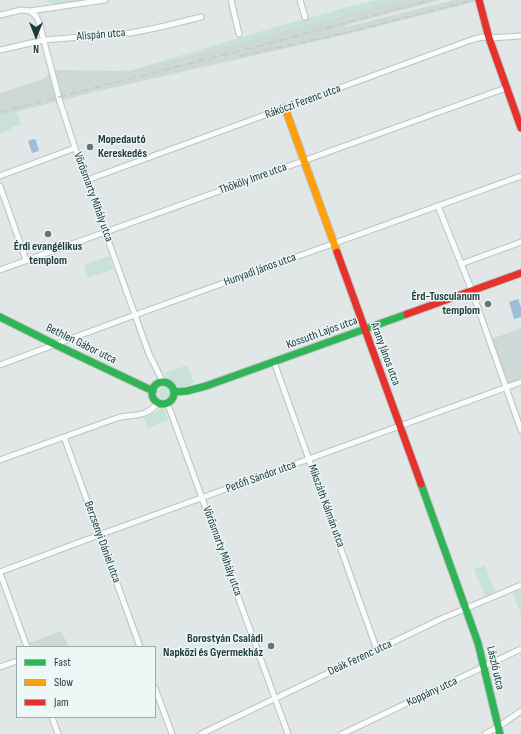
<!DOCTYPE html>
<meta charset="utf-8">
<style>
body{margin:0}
#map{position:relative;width:521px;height:734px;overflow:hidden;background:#e0e7e6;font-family:"Sofia Sans Condensed",sans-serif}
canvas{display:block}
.legend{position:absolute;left:16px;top:646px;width:140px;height:72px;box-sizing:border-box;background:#edf7f5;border:1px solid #9aabab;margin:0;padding:5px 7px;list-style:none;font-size:12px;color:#1e393b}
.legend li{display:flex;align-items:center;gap:8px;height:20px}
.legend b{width:20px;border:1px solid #9aabab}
.north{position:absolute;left:16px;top:16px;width:40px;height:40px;-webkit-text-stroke:3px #edf7f5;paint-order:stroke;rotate:180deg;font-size:11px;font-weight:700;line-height:16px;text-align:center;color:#1e393b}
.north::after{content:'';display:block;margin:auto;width:14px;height:18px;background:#1e393b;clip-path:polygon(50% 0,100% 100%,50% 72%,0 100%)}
</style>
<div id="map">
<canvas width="521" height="734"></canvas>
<ul class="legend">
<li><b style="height:5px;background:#30b455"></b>Fast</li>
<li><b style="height:5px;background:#ff9f0a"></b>Slow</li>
<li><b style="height:5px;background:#e5322d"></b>Jam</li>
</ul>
<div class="north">N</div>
</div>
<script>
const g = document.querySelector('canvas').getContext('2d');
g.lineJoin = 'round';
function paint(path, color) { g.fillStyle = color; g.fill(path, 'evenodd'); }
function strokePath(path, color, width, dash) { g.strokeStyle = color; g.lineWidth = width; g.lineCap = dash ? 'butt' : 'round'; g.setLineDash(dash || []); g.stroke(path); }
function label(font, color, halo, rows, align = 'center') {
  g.font = font + ' "Sofia Sans Condensed",sans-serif'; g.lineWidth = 3; g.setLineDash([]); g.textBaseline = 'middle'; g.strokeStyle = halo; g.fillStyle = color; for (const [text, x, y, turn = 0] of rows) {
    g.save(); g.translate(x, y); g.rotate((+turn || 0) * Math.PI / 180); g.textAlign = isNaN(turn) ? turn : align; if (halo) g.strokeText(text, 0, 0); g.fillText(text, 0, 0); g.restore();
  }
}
paint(new Path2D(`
 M 401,0 L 440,0 L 346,25 L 346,27 L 454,0 L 482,0 L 348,34 L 94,92 L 0,116 L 0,93 L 41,80 L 55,70 L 122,71 L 128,70 L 129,71 Z
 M 521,328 L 521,382 L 506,388 L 489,340 Z
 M 61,631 L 69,647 L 31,647 L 29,643 Z`), '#cdd9d7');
paint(new Path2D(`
 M 46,0 L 93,0 L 55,6 Z
 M 377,0 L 401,0 L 274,34 L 129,71 C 211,47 293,20 377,0 Z
 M 17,112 L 21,124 L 11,127 L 12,130 L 0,134 L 0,116 Z
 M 109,256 L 113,269 L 88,278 L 84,265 Z
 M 188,365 L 194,383 L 186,386 L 179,387 C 174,384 167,379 165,373 Z
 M158 393a6 6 0 1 1 12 0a6 6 0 1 1-12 0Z
 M 161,409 L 165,410 L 168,420 L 148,428 L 144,417 Z
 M 485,565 L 495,592 L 485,596 L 474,569 Z
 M 521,588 L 521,614 L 512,592 Z`), '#c8e2d8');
paint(new Path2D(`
 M 34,139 L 36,140 L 39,151 L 32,153 L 28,141 Z
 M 518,299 L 521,307 L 521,317 L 514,319 L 509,302 Z`), '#9dbed9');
const street = new Path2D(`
 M 231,0 L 239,34
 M 300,0 L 305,17
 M 30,11 L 36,16 L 39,22 L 60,102 L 75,148 L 149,354 L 163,382
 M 0,15 L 21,10 L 30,11 L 105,0
 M 0,50 L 44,40 L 131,33 L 165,26 L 201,17
 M 0,176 L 75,148
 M 87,180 L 471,40 L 482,37 L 489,38 L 521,36
 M 0,186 L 26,260
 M 438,206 L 472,291 L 521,430
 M 461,264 L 521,242
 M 0,270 L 506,88
 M 274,362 L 377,650
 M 0,365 L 135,315 L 521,176
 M 167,404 L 170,410 L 288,734
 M 64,437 L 140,647
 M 0,460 L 117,418 C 135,413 144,419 158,403
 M 0,572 L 99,535 L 521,382
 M 0,573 L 27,647
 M 0,667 L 17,661
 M 155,688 L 172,734
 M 52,717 L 58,734
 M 201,734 L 441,619 L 521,585
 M 342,734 L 521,649
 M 485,734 L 498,727 L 521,711`);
const fast = new Path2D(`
 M 0,317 L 56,345 L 153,391
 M152 393a11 11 0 1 1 22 0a11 11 0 1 1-22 0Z
 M 175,392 L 187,391 L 206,386 L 407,314
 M 421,484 L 478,643 L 500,734`);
const slow = new Path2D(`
 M 285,108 L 337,252`);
const jam = new Path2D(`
 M 479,0 L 489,38 L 521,128
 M 337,252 L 421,484
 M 407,314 L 521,273`);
strokePath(street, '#bdc3c3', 7);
strokePath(fast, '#bdc5c4', 9);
strokePath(slow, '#bdc5c4', 9);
strokePath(jam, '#bdc5c4', 9);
strokePath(street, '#fafbfb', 5);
strokePath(fast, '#30b455', 7);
strokePath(slow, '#ff9f0a', 7);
strokePath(jam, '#e5322d', 7);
strokePath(new Path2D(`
 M 240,56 L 345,33 L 474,0
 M 0,112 L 282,40 L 430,0`), '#c5c9ca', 1.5, [8, 4]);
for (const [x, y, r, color] of [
 [90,147,4,"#627677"],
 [48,234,4,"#627677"],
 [488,304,4,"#627677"],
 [271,646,4,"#627677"]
]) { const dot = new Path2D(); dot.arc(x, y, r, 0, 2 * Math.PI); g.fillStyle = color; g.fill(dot); strokePath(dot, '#edf7f5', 1.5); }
label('12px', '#1e393b', '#edf7f5', [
 ["Alispán utca",101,35,-5],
 ["Rákóczi Ferenc utca",303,102,-20],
 ["Thököly Imre utca",253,179,-20],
 ["Vörösmarty Mihály utca",93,197,70],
 ["Hunyadi János utca",260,270,-20],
 ["Kossuth Lajos utca",322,333,-20],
 ["Bethlen Gábor utca",81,344,26],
 ["Arany János utca",385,354,70],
 ["Petőfi Sándor utca",261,477,-20],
 ["Mikszáth Kálmán utca",326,506,70],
 ["Berzsenyi Dániel utca",102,542,70],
 ["Vörösmarty Mihály utca",222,551,70],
 ["Deák Ferenc utca",360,658,-25],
 ["László utca",495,668,77],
 ["Koppány utca",432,692,-25]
]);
label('bold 12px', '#1e393b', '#edf7f5', [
 ["Mopedautó",98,140,"left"],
 ["Kereskedés",98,154,"left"],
 ["Érdi evangélikus",48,247,"center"],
 ["templom",48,261,"center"],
 ["Érd-Tusculanum",480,297],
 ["templom",480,311],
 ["Borostyán Családi",263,639],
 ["Napközi és Gyermekház",263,653]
], 'right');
</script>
